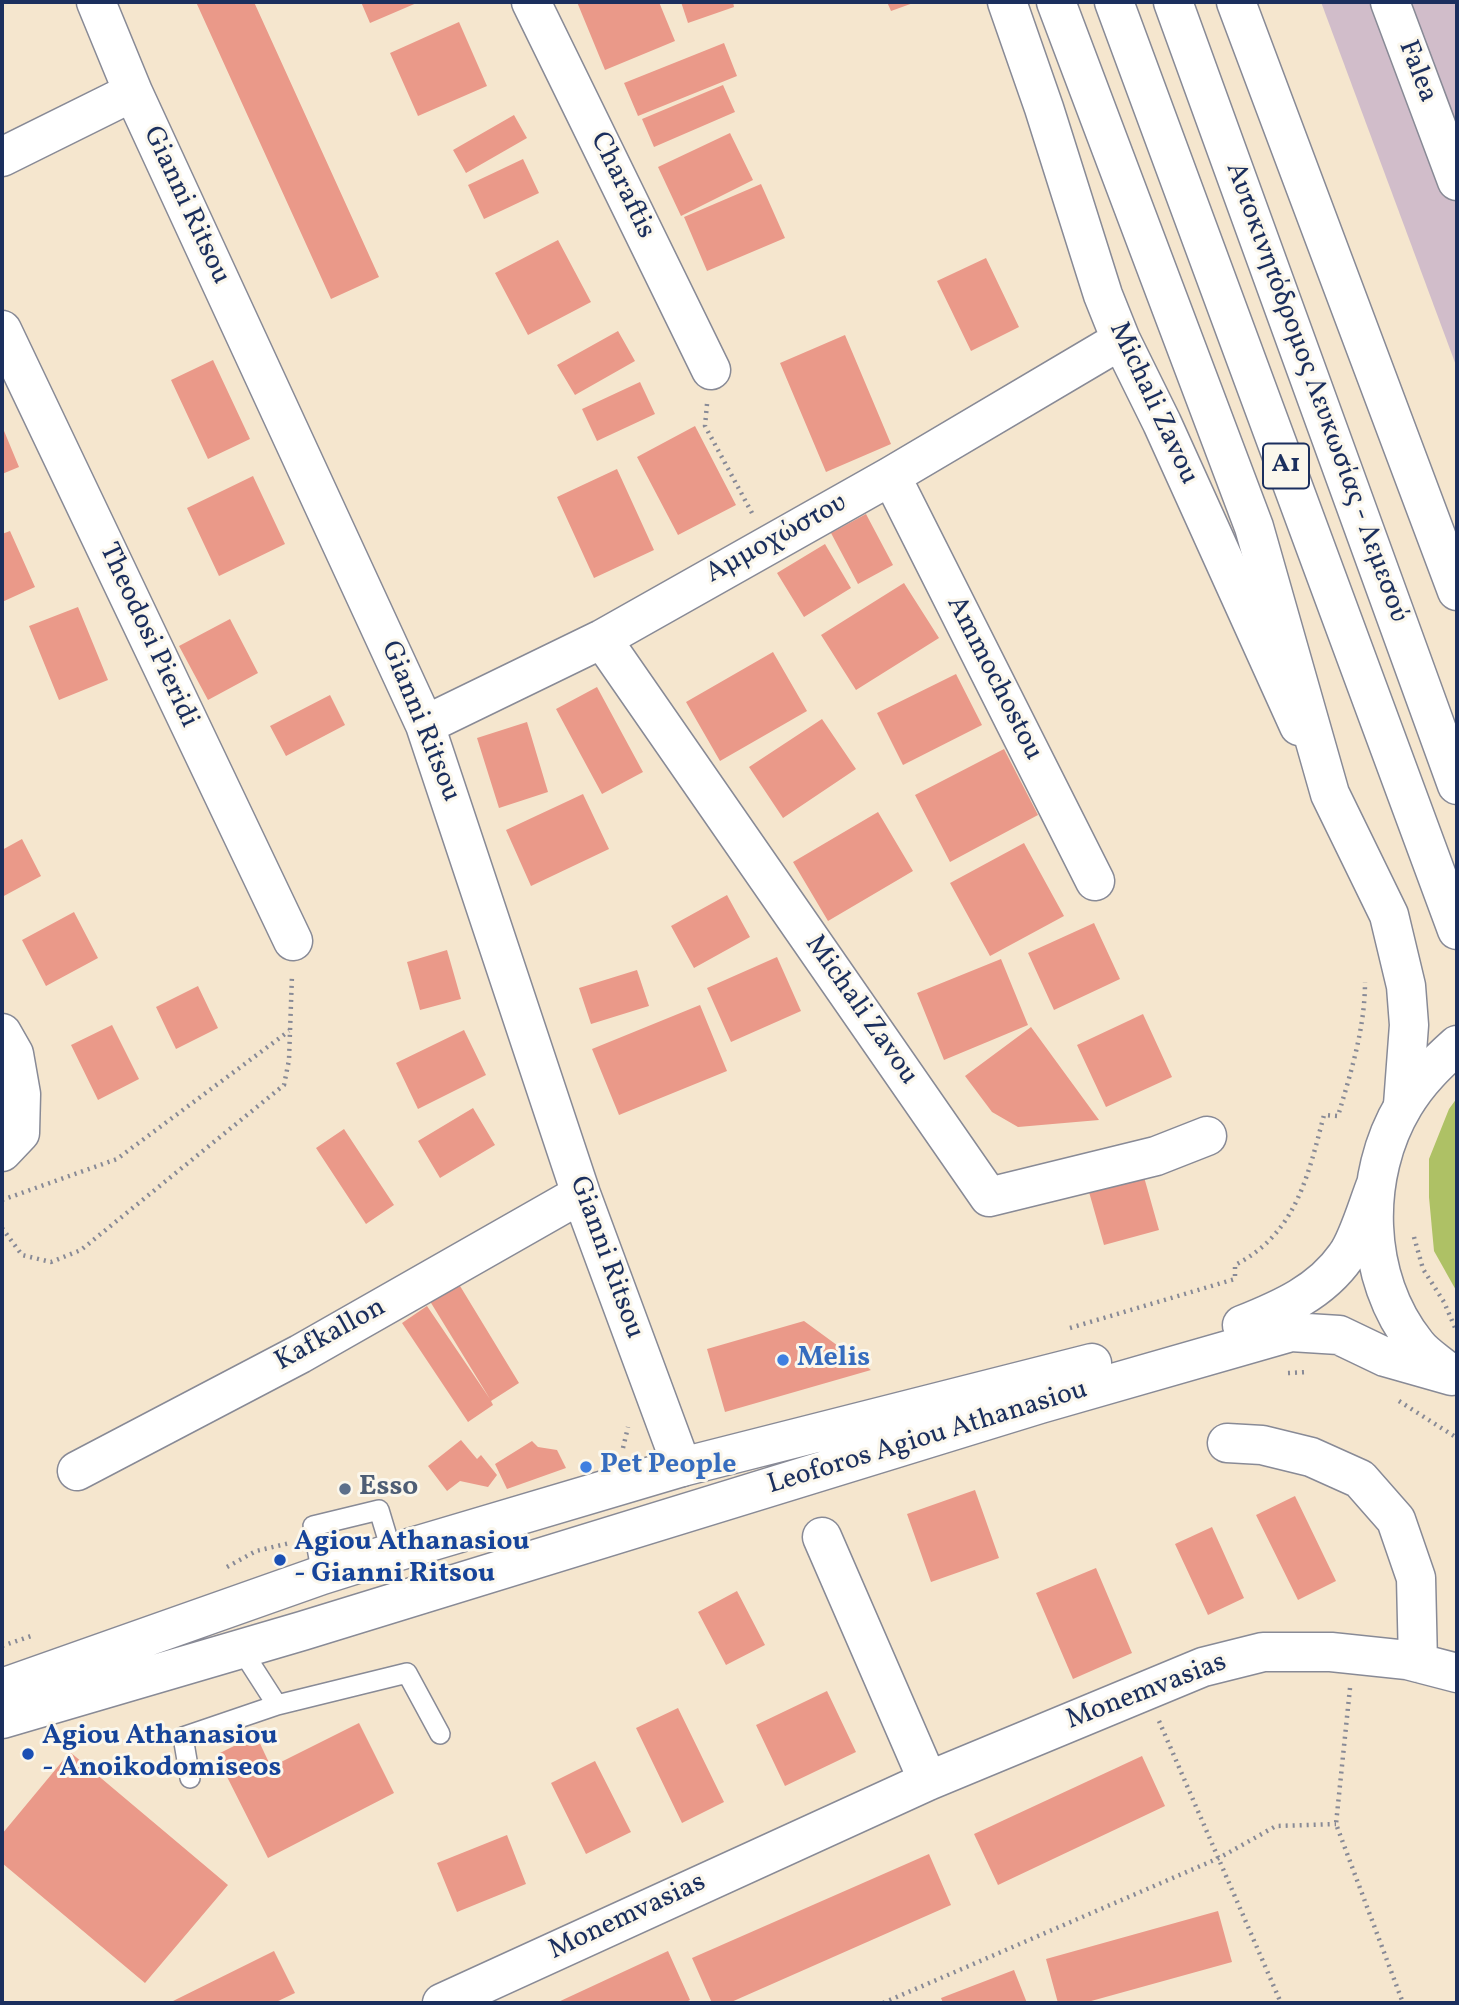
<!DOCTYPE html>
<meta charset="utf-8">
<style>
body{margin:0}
#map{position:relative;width:1459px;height:2005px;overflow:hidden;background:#f5e6ce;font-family:Vollkorn,serif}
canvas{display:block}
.frame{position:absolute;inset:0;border:4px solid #1b2f5e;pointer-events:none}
</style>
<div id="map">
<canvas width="1459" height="2005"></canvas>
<div class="frame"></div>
</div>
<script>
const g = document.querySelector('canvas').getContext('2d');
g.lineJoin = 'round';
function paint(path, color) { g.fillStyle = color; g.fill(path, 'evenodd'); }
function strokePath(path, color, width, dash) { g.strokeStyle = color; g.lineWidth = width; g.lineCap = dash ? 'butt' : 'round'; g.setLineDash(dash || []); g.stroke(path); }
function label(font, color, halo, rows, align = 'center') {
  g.font = font + ' Vollkorn,serif'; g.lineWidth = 6; g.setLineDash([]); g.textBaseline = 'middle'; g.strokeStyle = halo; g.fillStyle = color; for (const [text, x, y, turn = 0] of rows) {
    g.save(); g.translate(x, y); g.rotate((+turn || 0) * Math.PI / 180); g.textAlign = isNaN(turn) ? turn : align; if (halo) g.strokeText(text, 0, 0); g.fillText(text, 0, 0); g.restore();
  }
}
paint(new Path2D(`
 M 1321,2 L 1457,2 L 1457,368 Z`), '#d1bdca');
paint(new Path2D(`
 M 1457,1098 L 1457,1292 L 1434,1251 L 1429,1197 L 1429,1159 L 1449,1109 Z`), '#aec165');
paint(new Path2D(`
 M 196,2 L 254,2 L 379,277 L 331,299 Z
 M 361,2 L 419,2 L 370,23 Z
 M 577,2 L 659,2 L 675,41 L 605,70 Z
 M 681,2 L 733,2 L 734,7 L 688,23 Z
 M 887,2 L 916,2 L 891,11 Z
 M 459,22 L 487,86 L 418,116 L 390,53 Z
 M 724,43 L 737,76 L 638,116 L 624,83 Z
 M 723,85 L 735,112 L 654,147 L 642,119 Z
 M 514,115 L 527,138 L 466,173 L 453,150 Z
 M 730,133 L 753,180 L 681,216 L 658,167 Z
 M 523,159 L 539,193 L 484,219 L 468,185 Z
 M 761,184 L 785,238 L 707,271 L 684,217 Z
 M 558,240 L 591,302 L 528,335 L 495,273 Z
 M 986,258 L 1019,327 L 971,351 L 937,281 Z
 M 618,331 L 635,361 L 575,395 L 557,365 Z
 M 845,335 L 891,444 L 826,472 L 780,363 Z
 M 213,360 L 250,439 L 208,459 L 171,380 Z
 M 640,382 L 655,414 L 597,441 L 582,409 Z
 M 2,426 L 19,467 L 2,474 Z
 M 695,426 L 736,505 L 678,535 L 637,457 Z
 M 617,469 L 654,550 L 594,578 L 557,497 Z
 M 253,476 L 285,544 L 219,576 L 187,508 Z
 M 866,514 L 893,565 L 858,584 L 831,533 Z
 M 10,531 L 35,587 L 2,602 L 2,534 Z
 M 825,544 L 851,588 L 804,617 L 777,573 Z
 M 904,583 L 939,638 L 856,690 L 821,635 Z
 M 78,607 L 108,680 L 59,700 L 29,626 Z
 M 230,619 L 258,673 L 208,700 L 179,646 Z
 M 773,652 L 807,711 L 720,761 L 686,702 Z
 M 956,674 L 982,725 L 903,765 L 877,713 Z
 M 597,687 L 643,772 L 602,794 L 556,709 Z
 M 330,695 L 345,725 L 286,756 L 270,726 Z
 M 822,719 L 856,769 L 783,818 L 749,767 Z
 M 527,722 L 548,792 L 499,808 L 477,738 Z
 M 1004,749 L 1038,815 L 950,862 L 915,795 Z
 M 583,794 L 609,849 L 531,886 L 506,830 Z
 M 878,812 L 913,871 L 828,921 L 793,862 Z
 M 22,839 L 41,876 L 2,897 L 2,850 Z
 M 1024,843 L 1064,916 L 990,956 L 950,883 Z
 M 727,895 L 750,937 L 694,968 L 671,926 Z
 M 74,912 L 98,958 L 46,986 L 22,940 Z
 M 1094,923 L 1120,979 L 1054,1010 L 1028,953 Z
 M 447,950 L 461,999 L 420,1010 L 407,962 Z
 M 777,957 L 801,1011 L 731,1042 L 707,988 Z
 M 1001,959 L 1028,1025 L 944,1060 L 917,993 Z
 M 637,970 L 649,1006 L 591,1024 L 579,988 Z
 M 198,986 L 218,1028 L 176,1049 L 156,1007 Z
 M 700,1005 L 727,1071 L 619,1115 L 592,1049 Z
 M 1143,1014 L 1172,1077 L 1106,1107 L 1077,1045 Z
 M 112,1025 L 139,1079 L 98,1100 L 71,1045 Z
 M 1031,1027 L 1099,1120 L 1018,1127 L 992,1112 L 965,1076 Z
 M 464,1030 L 486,1075 L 418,1109 L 396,1063 Z
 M 473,1108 L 495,1145 L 440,1178 L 418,1141 Z
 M 344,1129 L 394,1205 L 366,1224 L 316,1148 Z
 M 1144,1177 L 1159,1230 L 1104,1245 L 1089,1192 Z
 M 457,1281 L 519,1383 L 491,1401 L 493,1405 L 468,1422 L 402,1323 L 427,1306 L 490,1399 L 428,1298 Z
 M 804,1321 L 871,1370 L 725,1412 L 707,1349 Z
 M 461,1440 L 477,1459 L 481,1455 L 497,1475 L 488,1487 L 460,1481 L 447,1491 L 428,1466 Z
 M 532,1441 L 538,1447 L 557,1450 L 566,1468 L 507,1489 L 495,1464 Z
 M 975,1490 L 999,1558 L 931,1582 L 907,1514 Z
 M 1295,1496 L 1336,1581 L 1298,1600 L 1256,1515 Z
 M 1212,1527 L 1244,1598 L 1208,1615 L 1175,1544 Z
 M 1096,1568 L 1132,1653 L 1073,1679 L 1036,1593 Z
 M 737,1591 L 765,1645 L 726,1665 L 698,1612 Z
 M 827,1691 L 856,1752 L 785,1786 L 756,1725 Z
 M 678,1708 L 724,1802 L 682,1823 L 636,1728 Z
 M 359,1723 L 394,1793 L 268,1858 L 216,1755 L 256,1735 L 271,1767 Z
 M 70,1752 L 228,1885 L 145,1983 L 2,1863 L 2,1834 Z
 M 1142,1756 L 1165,1806 L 998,1885 L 974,1834 Z
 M 595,1761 L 631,1832 L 586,1854 L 551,1783 Z
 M 507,1835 L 526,1884 L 457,1912 L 437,1863 Z
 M 929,1854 L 951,1905 L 729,2003 L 712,2003 L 692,1958 Z
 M 1218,1911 L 1232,1962 L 1084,2003 L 1058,2003 L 1046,1959 Z
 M 274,1951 L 295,1993 L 274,2003 L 169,2003 Z
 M 668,1951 L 690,2000 L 684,2003 L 556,2003 Z
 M 1014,1970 L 1027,2003 L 943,2003 L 941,1998 Z`), '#ea9989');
const service = new Path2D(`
 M 322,1575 L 313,1526 L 379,1510 L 392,1553
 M 241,1649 L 277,1705 L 407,1673 L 440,1734
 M 190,1778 L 183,1737 L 277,1705`);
const minor = new Path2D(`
 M 96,2 L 133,92 L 425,725 L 581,1194 L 682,1467
 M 531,2 L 711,370
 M 1007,2 L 1044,108 L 1103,295 L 1121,340 L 1162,423 L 1299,726
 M 1390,2 L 1457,181
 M 2,157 L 133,92
 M 2,330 L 293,941
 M 891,476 L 1095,881
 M 602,639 L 989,1197 L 1156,1156 L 1207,1136
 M 425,725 L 602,639 L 891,476 L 1121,340
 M 2,1033 L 14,1054 L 21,1094 L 20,1133 L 2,1152
 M 1227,1443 L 1262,1445 L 1311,1457 L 1360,1479 L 1396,1520 L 1416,1578 L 1418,1663
 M 77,1471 L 300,1354 L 581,1194
 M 822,1537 L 928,1781
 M 442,2003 L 928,1781 L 1203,1667 L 1263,1652 L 1331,1652 L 1407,1660 L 1457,1673`);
const secondary = new Path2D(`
 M 1242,1325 C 1282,1309 1321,1292 1346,1256 C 1358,1240 1368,1204 1376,1184
 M 1448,1372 C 1438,1363 1424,1355 1416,1344 C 1363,1278 1361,1176 1404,1105 C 1418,1081 1437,1063 1457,1045
 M 2,1688 L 322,1575 L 392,1553 L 682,1467 L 1092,1363
 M 2,1719 L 302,1631 L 1040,1404 L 1291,1332 L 1339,1335 L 1385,1357 L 1452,1376`);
const trunk = new Path2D(`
 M 1056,2 L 1254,527 L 1330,794 L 1389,915 L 1406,986 L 1409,1025 L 1403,1105
 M 1114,2 L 1457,930
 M 1173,2 L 1457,785
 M 1236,2 L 1457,591`);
strokePath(service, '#888a96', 22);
strokePath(minor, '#888a96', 41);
strokePath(secondary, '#888a96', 41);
strokePath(trunk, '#888a96', 41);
strokePath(new Path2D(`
 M 707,404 L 705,426 L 752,513
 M 2,1200 L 117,1159 L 289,1031
 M 2,1228 L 22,1255 L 51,1262 L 81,1250 L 284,1085 L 289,1060 L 292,975
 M 1414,1237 L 1423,1269 L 1444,1302 L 1456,1330
 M 1070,1328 L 1235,1279 L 1235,1265 C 1296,1234 1308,1176 1324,1115 L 1338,1116 C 1351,1072 1365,1028 1365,982
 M 1288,1373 L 1307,1372
 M 1399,1401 L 1457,1438
 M 623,1448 L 628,1427
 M 227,1567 L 256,1551 L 290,1543
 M 2,1646 L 34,1635
 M 1350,1688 L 1336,1824 L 1403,2003
 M 1159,1721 L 1281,2003
 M 883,2003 L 1219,1858 L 1276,1826 L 1336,1824`), '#888a96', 4.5, [2, 5]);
strokePath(service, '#fff', 19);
strokePath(minor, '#fff', 38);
strokePath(secondary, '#fff', 38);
strokePath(trunk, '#fff', 38);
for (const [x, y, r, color] of [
 [783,1360,7,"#3f7fe0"],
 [586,1467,7,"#3f7fe0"],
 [345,1489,7,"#5c6f8a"],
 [280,1560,7,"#1a4fb4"],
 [28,1754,7,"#1a4fb4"]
]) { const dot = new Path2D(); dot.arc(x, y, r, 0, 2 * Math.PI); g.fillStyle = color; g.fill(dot); strokePath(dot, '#fbf7ec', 2.5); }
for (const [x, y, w] of [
 [1286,466,46]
]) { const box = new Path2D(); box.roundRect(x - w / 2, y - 22.5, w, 45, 5); g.fillStyle = '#fbf7ec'; g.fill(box); strokePath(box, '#1b2f5e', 2); }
label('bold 26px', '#1b2f5e', null, [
 ["A1",1286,466]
]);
label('28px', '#1b2f5e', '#fbf7ec', [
 ["Falea",1416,72,69],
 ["Charaftis",621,186,64],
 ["Gianni Ritsou",185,206,65],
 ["Αυτοκινητόδρομος Λευκωσίας - Λεμεσού",1315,393,70],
 ["Michali Zavou",1152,404,65],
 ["Αμμοχώστου",777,540,-29],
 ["Theodosi Pieridi",147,636,65],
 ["Ammochostou",993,679,63],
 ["Gianni Ritsou",419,722,68],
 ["Michali Zavou",860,1011,55],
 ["Gianni Ritsou",605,1258,70],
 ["Kafkallon",331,1336,-29],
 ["Leoforos Agiou Athanasiou",928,1439,-17],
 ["Monemvasias",1147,1693,-21],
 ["Monemvasias",628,1918,-25]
]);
label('bold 28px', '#366cbe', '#fbf7ec', [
 ["Melis",797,1360],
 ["Pet People",600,1467]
], 'left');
label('bold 28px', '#4e5e75', '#fbf7ec', [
 ["Esso",359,1489]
], 'left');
label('bold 28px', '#164399', '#fbf7ec', [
 ["Agiou Athanasiou",294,1544],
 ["- Gianni Ritsou",294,1576],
 ["Agiou Athanasiou",42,1738],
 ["- Anoikodomiseos",42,1770]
], 'left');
</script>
